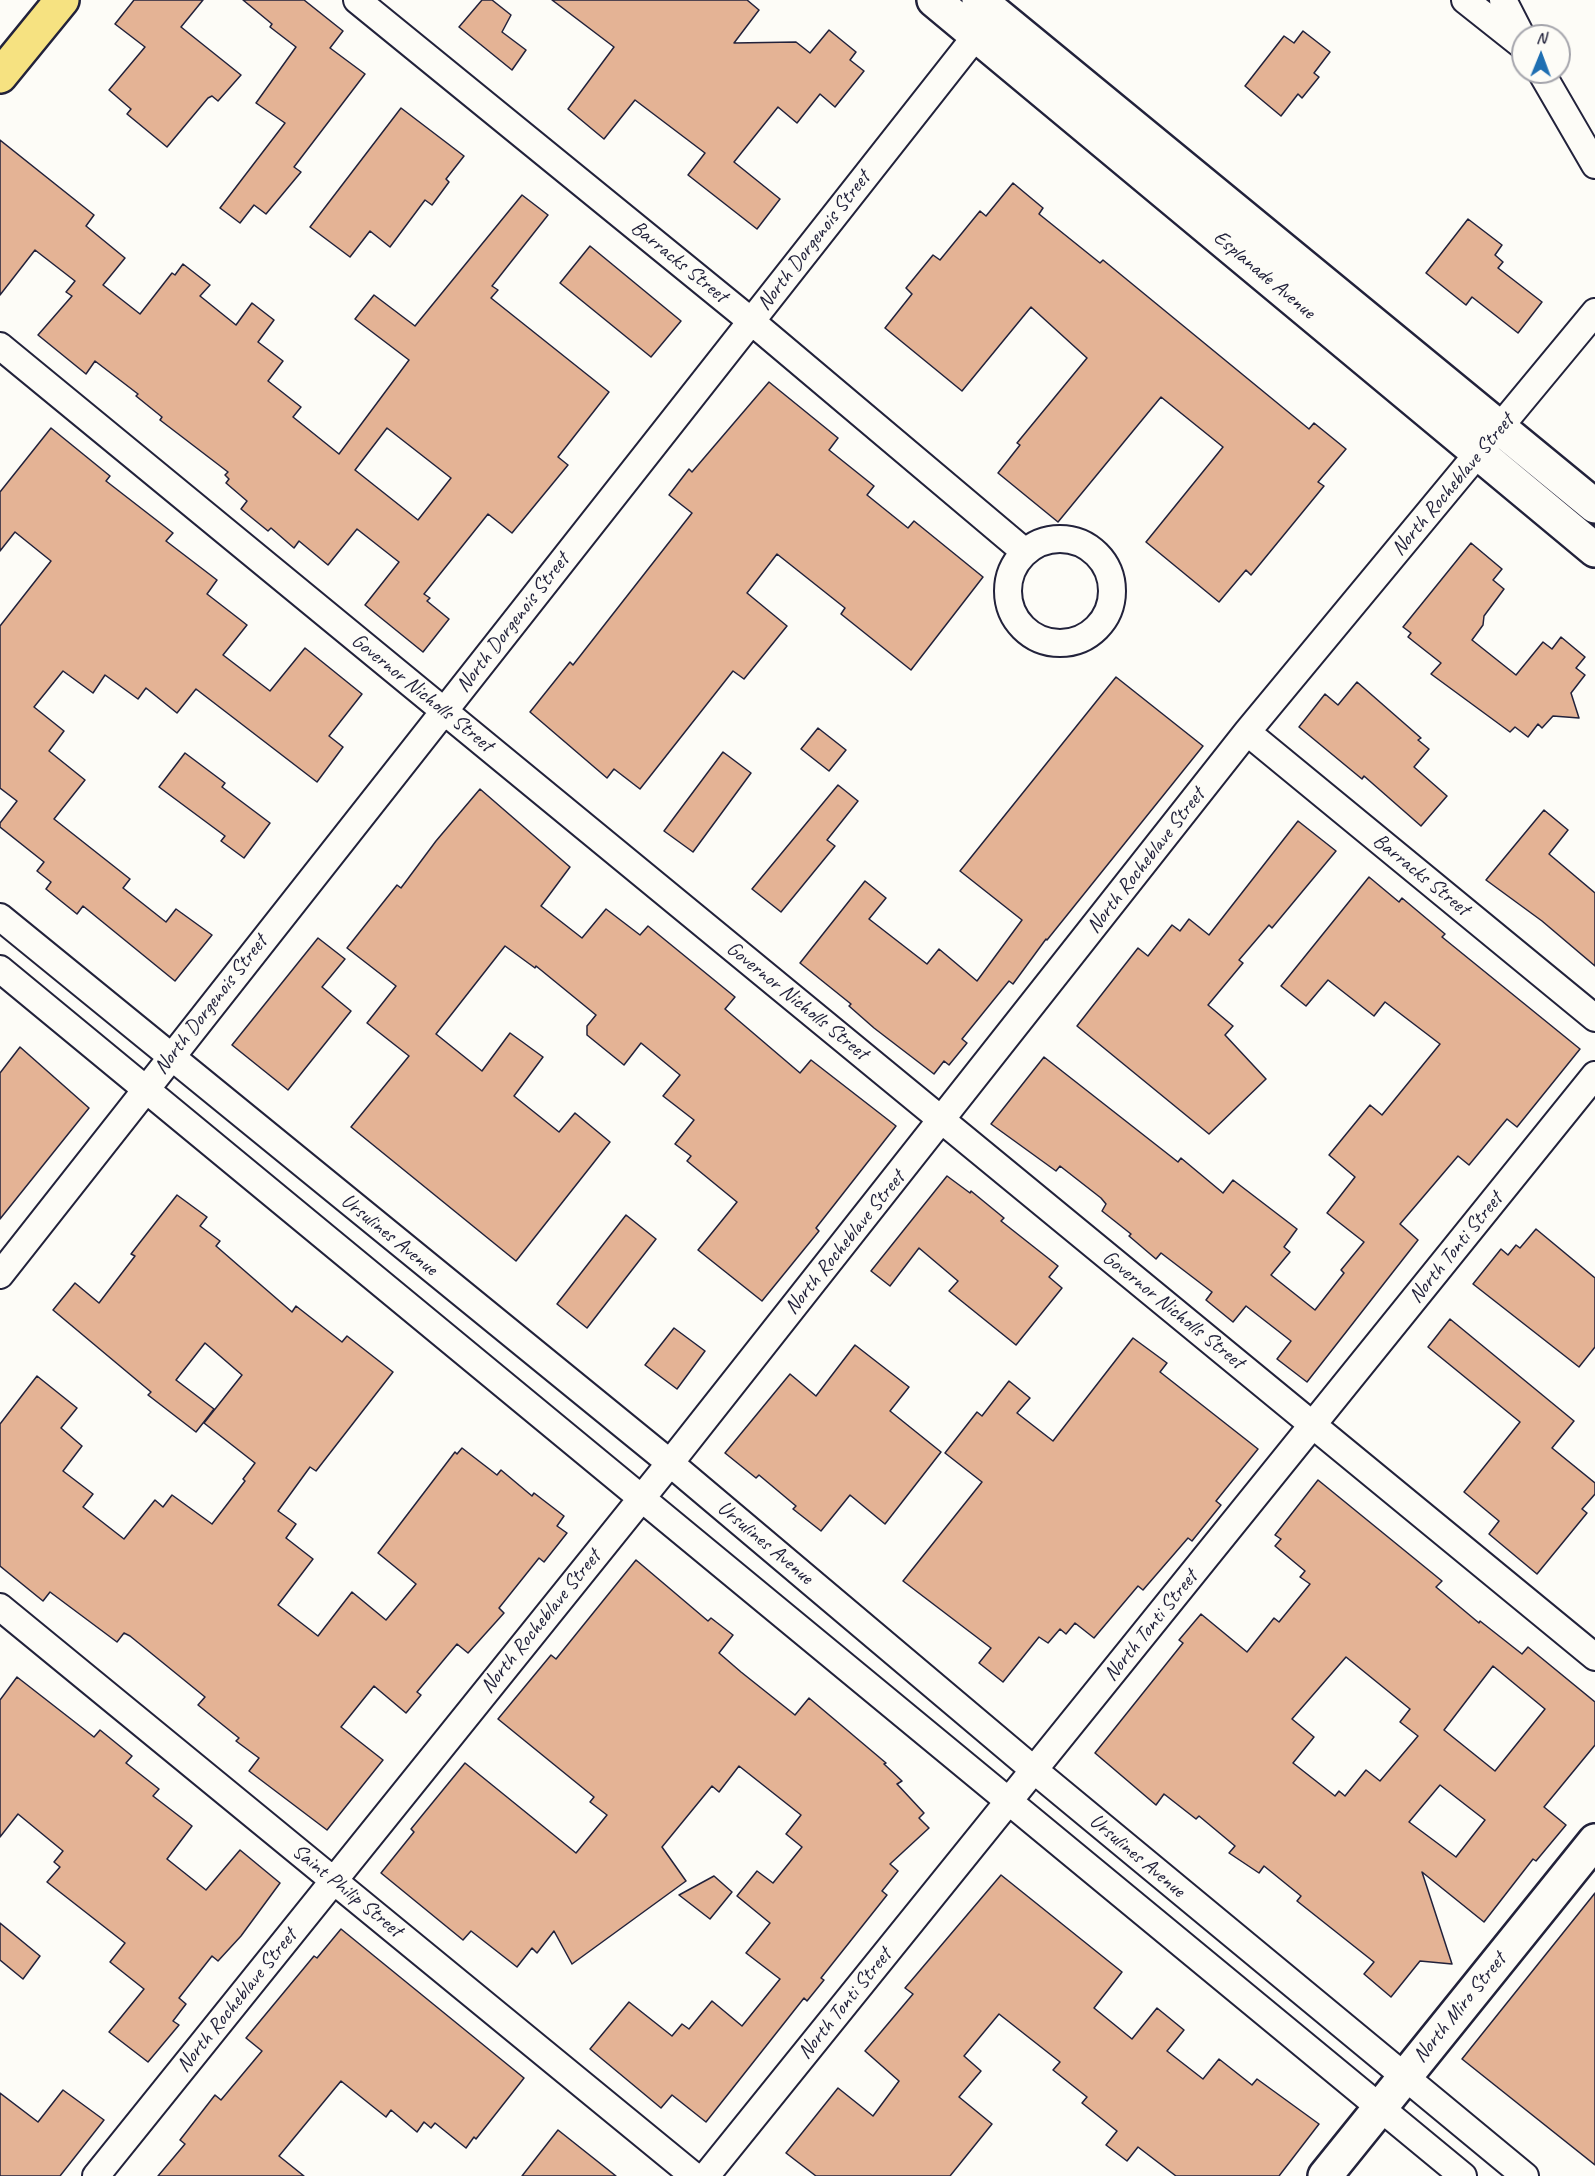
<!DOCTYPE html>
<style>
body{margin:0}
#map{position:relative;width:1595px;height:2176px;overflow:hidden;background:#fdfcf7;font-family:Caveat,sans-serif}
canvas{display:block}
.north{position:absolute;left:1511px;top:24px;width:60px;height:60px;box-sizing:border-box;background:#fdfcf7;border:2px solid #a5a5ac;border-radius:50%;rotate:1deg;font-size:16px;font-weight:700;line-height:24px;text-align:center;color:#22223b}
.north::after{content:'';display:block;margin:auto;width:21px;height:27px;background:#1f6fb2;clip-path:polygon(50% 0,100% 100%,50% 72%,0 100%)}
</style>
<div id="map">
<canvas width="1595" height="2176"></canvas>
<div class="north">N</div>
</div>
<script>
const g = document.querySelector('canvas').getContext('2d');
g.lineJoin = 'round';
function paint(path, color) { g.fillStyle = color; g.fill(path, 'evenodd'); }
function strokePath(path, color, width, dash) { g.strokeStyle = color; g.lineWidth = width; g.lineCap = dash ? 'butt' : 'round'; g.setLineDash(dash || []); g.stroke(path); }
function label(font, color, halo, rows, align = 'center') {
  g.font = font + ' Caveat,sans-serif'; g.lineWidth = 4.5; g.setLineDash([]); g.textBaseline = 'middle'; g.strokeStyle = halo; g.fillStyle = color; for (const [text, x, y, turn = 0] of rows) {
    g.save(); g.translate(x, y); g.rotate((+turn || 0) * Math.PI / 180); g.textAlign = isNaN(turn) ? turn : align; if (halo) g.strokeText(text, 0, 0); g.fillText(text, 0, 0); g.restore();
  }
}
const building = new Path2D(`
 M 134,0 L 203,0 L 181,27 L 241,75 L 218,101 L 212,96 L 208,98 L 167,147 L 127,114 L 131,109 L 109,90 L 145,47 L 115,24 Z
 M 243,0 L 304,0 L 343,31 L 330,48 L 365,74 L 294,167 L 301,172 L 266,214 L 254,205 L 240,223 L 220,208 L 285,123 L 256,103 L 296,47 L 270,27 L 272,24 Z
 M 482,0 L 492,0 L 511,15 L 502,32 L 526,50 L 512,70 L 459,27 Z
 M 552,0 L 747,0 L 759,10 L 734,43 L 796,42 L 810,53 L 829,30 L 856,52 L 850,60 L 864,71 L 835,107 L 820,94 L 797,123 L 778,107 L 734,162 L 780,199 L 757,229 L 688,175 L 705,153 L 635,100 L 604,139 L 568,109 L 614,47 Z
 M 1303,31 L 1330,52 L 1314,73 L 1319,77 L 1302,98 L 1298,94 L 1281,116 L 1245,86 L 1284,36 L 1294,43 Z
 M 401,108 L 464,156 L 446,179 L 449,182 L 432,205 L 425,200 L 390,247 L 370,231 L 350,257 L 310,227 Z
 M 0,140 L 94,215 L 86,226 L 125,258 L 103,285 L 140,314 L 172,273 L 175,275 L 183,264 L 210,285 L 200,296 L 236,325 L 252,303 L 274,320 L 258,342 L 283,361 L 268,381 L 301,407 L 293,417 L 339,454 L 409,360 L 355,319 L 374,295 L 415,326 L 522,195 L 548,215 L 492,286 L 498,290 L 491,298 L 609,392 L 558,457 L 568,465 L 512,533 L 488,514 L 424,594 L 430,598 L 427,601 L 449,619 L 423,652 L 365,605 L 399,562 L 357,529 L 328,565 L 299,541 L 294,548 L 271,528 L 268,531 L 241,509 L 247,501 L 226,483 L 229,479 L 225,475 L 228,472 L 160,420 L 162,417 L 136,396 L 138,394 L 95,361 L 86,374 L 38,335 L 72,296 L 66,292 L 75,281 L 35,250 L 0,295 ZM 387,428 L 451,478 L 418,520 L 355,470 Z
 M 1013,183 L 1043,208 L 1039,214 L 1100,263 L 1103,260 L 1309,429 L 1314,423 L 1346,449 L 1318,482 L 1324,486 L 1251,575 L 1246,570 L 1219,602 L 1146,542 L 1223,447 L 1161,397 L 1058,522 L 998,473 L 1020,445 L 1017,443 L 1087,358 L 1031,307 L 962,391 L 885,328 L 912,294 L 906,288 L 933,255 L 940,260 L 980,211 L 986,216 Z
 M 1468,219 L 1502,245 L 1495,255 L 1503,262 L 1498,268 L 1542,302 L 1518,333 L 1472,297 L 1466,305 L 1426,273 Z
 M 590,246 L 681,321 L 651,357 L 560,283 Z
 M 769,382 L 838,438 L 829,450 L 874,486 L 867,495 L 908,528 L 914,521 L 983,577 L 911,670 L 841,614 L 845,608 L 777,554 L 747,593 L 787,626 L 744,679 L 733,671 L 640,789 L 614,769 L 607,778 L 530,712 L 570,662 L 573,665 L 692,513 L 669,495 L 689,469 L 692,472 Z
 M 51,428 L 110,476 L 106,481 L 173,533 L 166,541 L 217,580 L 207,594 L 247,625 L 223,655 L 270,691 L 305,648 L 362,694 L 329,736 L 343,747 L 317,782 L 196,689 L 177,713 L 146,688 L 138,699 L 105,675 L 93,693 L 63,671 L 34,707 L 64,731 L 49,751 L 85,780 L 54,819 L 130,879 L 123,888 L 166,922 L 176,909 L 212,935 L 175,981 L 83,906 L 77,914 L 46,889 L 51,882 L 37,871 L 44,862 L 0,827 L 0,823 L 17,801 L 0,788 L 0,626 L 51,561 L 15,532 L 0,551 L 0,492 Z
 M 1471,543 L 1502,569 L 1493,580 L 1504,589 L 1484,616 L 1483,625 L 1472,640 L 1516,675 L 1543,642 L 1552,649 L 1561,637 L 1585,657 L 1576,668 L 1585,675 L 1571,693 L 1579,718 L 1553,716 L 1542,728 L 1538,724 L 1528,737 L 1515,727 L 1510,732 L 1431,674 L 1441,663 L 1408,637 L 1411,633 L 1403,627 Z
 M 1116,677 L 1203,746 L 1047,940 L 1046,939 L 1013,984 L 1009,981 L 962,1039 L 967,1043 L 949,1065 L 944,1061 L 934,1074 L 874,1028 L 849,1006 L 851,1004 L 800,963 L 865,881 L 886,898 L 869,919 L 927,964 L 939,949 L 977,981 L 1022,920 L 960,871 Z
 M 1357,682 L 1421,738 L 1418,740 L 1429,749 L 1414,767 L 1447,796 L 1421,826 L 1364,776 L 1362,779 L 1299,727 L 1325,694 L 1338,705 Z
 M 818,728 L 846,750 L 829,771 L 801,749 Z
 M 723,752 L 751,773 L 693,852 L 664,831 Z
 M 185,753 L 225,783 L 222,787 L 270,823 L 244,858 L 221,841 L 225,836 L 159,787 Z
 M 838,785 L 858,801 L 827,840 L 835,846 L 781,912 L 752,889 Z
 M 480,789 L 570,867 L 541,906 L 582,938 L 606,909 L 640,935 L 648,926 L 735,997 L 725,1009 L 800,1073 L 811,1060 L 896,1126 L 816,1228 L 819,1231 L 762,1301 L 698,1250 L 737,1202 L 687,1161 L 691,1156 L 675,1144 L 694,1120 L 663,1096 L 680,1075 L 641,1043 L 624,1065 L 587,1035 L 587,1026 L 596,1015 L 536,966 L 535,968 L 505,946 L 436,1034 L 482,1071 L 510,1033 L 543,1057 L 514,1096 L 559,1132 L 575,1113 L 610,1142 L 516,1261 L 351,1127 L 409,1056 L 367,1023 L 396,986 L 347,948 L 397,885 L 401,888 L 436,841 Z
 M 1544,810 L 1568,830 L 1549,854 L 1595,893 L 1595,966 L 1542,921 L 1486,880 Z
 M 1298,821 L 1336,851 L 1272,928 L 1269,925 L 1239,960 L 1243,963 L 1208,1005 L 1233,1026 L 1225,1035 L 1266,1079 L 1209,1134 L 1077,1026 L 1138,948 L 1148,956 L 1172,925 L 1180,931 L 1189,919 L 1209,935 Z
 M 1369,877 L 1399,902 L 1402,898 L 1445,934 L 1442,937 L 1580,1049 L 1517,1127 L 1507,1119 L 1469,1165 L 1458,1156 L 1400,1224 L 1418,1240 L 1307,1382 L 1277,1359 L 1291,1341 L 1246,1306 L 1233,1322 L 1206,1300 L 1212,1292 L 1161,1253 L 1156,1259 L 1129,1236 L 1131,1234 L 1102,1211 L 1106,1204 L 1101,1198 L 1060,1166 L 1056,1171 L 991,1124 L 1044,1057 L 1178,1162 L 1181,1158 L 1223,1193 L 1233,1180 L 1297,1229 L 1284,1247 L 1290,1252 L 1271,1275 L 1315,1310 L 1344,1273 L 1341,1270 L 1364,1242 L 1327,1213 L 1355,1177 L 1329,1155 L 1370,1105 L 1382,1115 L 1440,1044 L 1385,1002 L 1374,1016 L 1328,980 L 1306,1006 L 1281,986 Z
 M 318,938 L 345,959 L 322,987 L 351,1011 L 288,1090 L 232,1045 Z
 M 20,1047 L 89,1108 L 0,1219 L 0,1073 Z
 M 947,1176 L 970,1193 L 971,1191 L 1004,1218 L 1001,1221 L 1058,1266 L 1049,1277 L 1062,1288 L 1016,1345 L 949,1291 L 958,1281 L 919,1248 L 890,1286 L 871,1271 Z
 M 177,1195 L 207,1217 L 200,1226 L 220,1241 L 216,1246 L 292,1312 L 296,1306 L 342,1342 L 347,1336 L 393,1372 L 316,1471 L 310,1467 L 278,1511 L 296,1524 L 286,1538 L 313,1559 L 278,1605 L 318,1636 L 352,1592 L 386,1620 L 416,1584 L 378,1553 L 455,1452 L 457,1454 L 462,1448 L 497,1475 L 501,1470 L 532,1496 L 534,1493 L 564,1516 L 557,1526 L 567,1533 L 544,1562 L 539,1558 L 499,1608 L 504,1613 L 468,1653 L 457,1644 L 417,1692 L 421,1695 L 406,1713 L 374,1686 L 341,1727 L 383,1760 L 327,1830 L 249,1771 L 259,1758 L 236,1741 L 239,1738 L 198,1705 L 205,1697 L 130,1636 L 124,1633 L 117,1642 L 50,1592 L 43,1601 L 0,1566 L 0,1424 L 37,1376 L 77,1408 L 61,1428 L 82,1446 L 63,1471 L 93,1494 L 83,1507 L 124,1539 L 155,1500 L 163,1507 L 172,1495 L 212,1524 L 245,1481 L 243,1479 L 255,1463 L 204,1423 L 242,1375 L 205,1343 L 176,1380 L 214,1409 L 196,1432 L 148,1395 L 151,1392 L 53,1310 L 75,1283 L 99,1303 L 135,1256 L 131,1254 Z
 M 626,1215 L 656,1239 L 587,1328 L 557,1304 Z
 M 1536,1229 L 1595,1278 L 1595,1347 L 1579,1367 L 1473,1284 L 1501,1249 L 1508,1255 L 1516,1245 L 1520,1248 Z
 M 1450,1319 L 1574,1421 L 1552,1448 L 1595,1483 L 1595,1494 L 1582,1509 L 1587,1513 L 1537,1574 L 1489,1534 L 1499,1521 L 1464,1492 L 1520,1422 L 1428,1347 Z
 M 674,1328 L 705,1351 L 677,1389 L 645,1365 Z
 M 1133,1338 L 1167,1363 L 1160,1372 L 1258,1449 L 1216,1501 L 1221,1505 L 1192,1541 L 1188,1538 L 1143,1590 L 1138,1586 L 1094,1638 L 1075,1623 L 1066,1634 L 1060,1629 L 1048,1643 L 1039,1637 L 1003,1682 L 979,1663 L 991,1648 L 903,1581 L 982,1482 L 945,1453 L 977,1412 L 982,1416 L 1009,1381 L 1030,1398 L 1017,1413 L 1053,1441 Z
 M 855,1345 L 909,1387 L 890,1411 L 941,1452 L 885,1524 L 850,1495 L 821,1531 L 793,1509 L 796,1506 L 759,1475 L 756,1478 L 725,1453 L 790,1374 L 816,1396 Z
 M 1318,1480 L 1442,1581 L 1436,1587 L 1479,1623 L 1480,1621 L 1522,1654 L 1528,1647 L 1595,1702 L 1595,1745 L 1544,1807 L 1566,1825 L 1536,1861 L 1533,1859 L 1484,1922 L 1422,1872 L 1452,1964 L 1420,1961 L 1391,1997 L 1364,1974 L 1374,1962 L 1297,1901 L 1301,1896 L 1264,1866 L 1259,1873 L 1229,1853 L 1235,1846 L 1199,1816 L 1196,1819 L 1164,1794 L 1156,1805 L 1095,1753 L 1183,1643 L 1179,1640 L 1201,1614 L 1247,1652 L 1274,1618 L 1279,1622 L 1310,1584 L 1300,1577 L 1305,1571 L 1275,1546 L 1281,1539 L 1275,1535 ZM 1346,1657 L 1410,1709 L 1400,1722 L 1418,1736 L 1380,1781 L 1366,1770 L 1345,1796 L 1339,1791 L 1335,1796 L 1293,1763 L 1314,1737 L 1292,1719 ZM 1493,1666 L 1545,1709 L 1495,1771 L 1444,1730 ZM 1440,1785 L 1485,1820 L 1456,1857 L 1409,1822 Z
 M 636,1560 L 708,1621 L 711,1618 L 733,1635 L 719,1653 L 741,1672 L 795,1715 L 809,1698 L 886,1763 L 884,1764 L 902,1781 L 897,1784 L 924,1813 L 919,1818 L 929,1828 L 890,1864 L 898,1871 L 882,1891 L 887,1895 L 821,1978 L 824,1980 L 807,2001 L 804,1998 L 706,2122 L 672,2095 L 661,2108 L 590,2049 L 629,2002 L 672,2036 L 682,2024 L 689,2029 L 712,2001 L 742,2026 L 780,1979 L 746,1953 L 770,1923 L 737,1896 L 757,1871 L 773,1883 L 802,1847 L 786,1834 L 801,1815 L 739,1766 L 719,1792 L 712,1786 L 662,1847 L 686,1881 L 572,1964 L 554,1931 L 537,1953 L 532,1948 L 517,1967 L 471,1931 L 463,1940 L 381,1873 L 414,1832 L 411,1829 L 465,1763 L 576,1853 L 607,1815 L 590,1802 L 594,1797 L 498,1719 L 551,1655 L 556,1659 Z
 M 17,1677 L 94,1737 L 100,1730 L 132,1756 L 126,1763 L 159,1789 L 153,1796 L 192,1826 L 167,1859 L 206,1890 L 240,1850 L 280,1883 L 241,1936 L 218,1961 L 212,1956 L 179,1998 L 186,2004 L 173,2021 L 179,2025 L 148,2062 L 109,2032 L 144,1989 L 110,1962 L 125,1943 L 47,1882 L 60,1867 L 54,1862 L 63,1851 L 18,1814 L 0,1837 L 0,1700 Z
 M 1001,1875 L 1122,1972 L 1094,2008 L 1132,2039 L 1157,2008 L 1184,2030 L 1167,2051 L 1203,2079 L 1219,2059 L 1252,2085 L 1257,2079 L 1319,2124 L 1279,2176 L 1176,2176 L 1138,2147 L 1127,2161 L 1106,2145 L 1117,2131 L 1082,2103 L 1087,2097 L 1053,2070 L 1060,2062 L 999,2014 L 964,2056 L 981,2071 L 959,2097 L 992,2124 L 950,2176 L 816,2176 L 786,2153 L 838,2088 L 873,2116 L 899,2081 L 865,2051 L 913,1994 L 905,1988 Z
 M 714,1876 L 732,1892 L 710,1919 L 679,1895 Z
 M 1595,1893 L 1595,2165 L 1462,2059 Z
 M 0,1923 L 40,1956 L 23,1979 L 0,1960 Z
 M 341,1929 L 524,2078 L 476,2139 L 474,2137 L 466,2148 L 435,2123 L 431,2128 L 424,2122 L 417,2132 L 391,2110 L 386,2117 L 341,2081 L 279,2156 L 304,2176 L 158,2176 L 185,2144 L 180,2140 L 215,2095 L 221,2100 L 262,2051 L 246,2038 L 314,1956 L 317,1958 Z
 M 63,2090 L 104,2120 L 60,2176 L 0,2176 L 0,2093 L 38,2122 Z
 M 558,2130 L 616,2176 L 522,2176 Z`);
paint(building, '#e4b395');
strokePath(building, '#22223b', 1.5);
const street = new Path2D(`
 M 357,0 L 751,321 L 1025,552
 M 1465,0 L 1523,46
 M 1503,0 L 1523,39
 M 1541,72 L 1595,165
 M 0,346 L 1595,1657
 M1008 591a52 52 0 1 1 104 0a52 52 0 1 1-104 0Z
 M 1247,732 L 1595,1018
 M 0,917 L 670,1463 L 1034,1770 L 1525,2176
 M 0,969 L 1463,2176
 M 0,1275 L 987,22
 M 0,1607 L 694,2176
 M 96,2176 L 670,1463 L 1247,732 L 1595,312
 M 706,2176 L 1595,1075`);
const secondary = new Path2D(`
 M 934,0 L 1595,550
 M 979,0 L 1595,506
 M 1325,2176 L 1595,1841`);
const primary = new Path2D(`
 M 0,76 L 62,0`);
strokePath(street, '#22223b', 30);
strokePath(secondary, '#22223b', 38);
strokePath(primary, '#22223b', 38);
strokePath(street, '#fdfcf7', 26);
strokePath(secondary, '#fdfcf7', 33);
strokePath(primary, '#f6e281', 33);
label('21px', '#22223b', '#fdfcf7', [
 ["North Dorgenois Street",814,241,-52],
 ["Barracks Street",679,262,39],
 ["Esplanade Avenue",1264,275,40],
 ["North Rocheblave Street",1453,485,-50],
 ["North Dorgenois Street",513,623,-52],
 ["Governor Nicholls Street",422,693,39],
 ["North Rocheblave Street",1146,861,-52],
 ["Barracks Street",1421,875,39],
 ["Governor Nicholls Street",797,1001,39],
 ["North Dorgenois Street",211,1005,-52],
 ["Ursulines Avenue",389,1235,39],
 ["North Rocheblave Street",845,1243,-51],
 ["North Tonti Street",1456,1248,-51],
 ["Governor Nicholls Street",1173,1310,39],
 ["Ursulines Avenue",765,1543,40],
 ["North Rocheblave Street",541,1622,-51],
 ["North Tonti Street",1151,1626,-51],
 ["Ursulines Avenue",1137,1856,40],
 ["Saint Philip Street",347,1891,39],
 ["North Rocheblave Street",237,2001,-51],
 ["North Tonti Street",845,2004,-51],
 ["North Miro Street",1460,2008,-51]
]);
</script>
